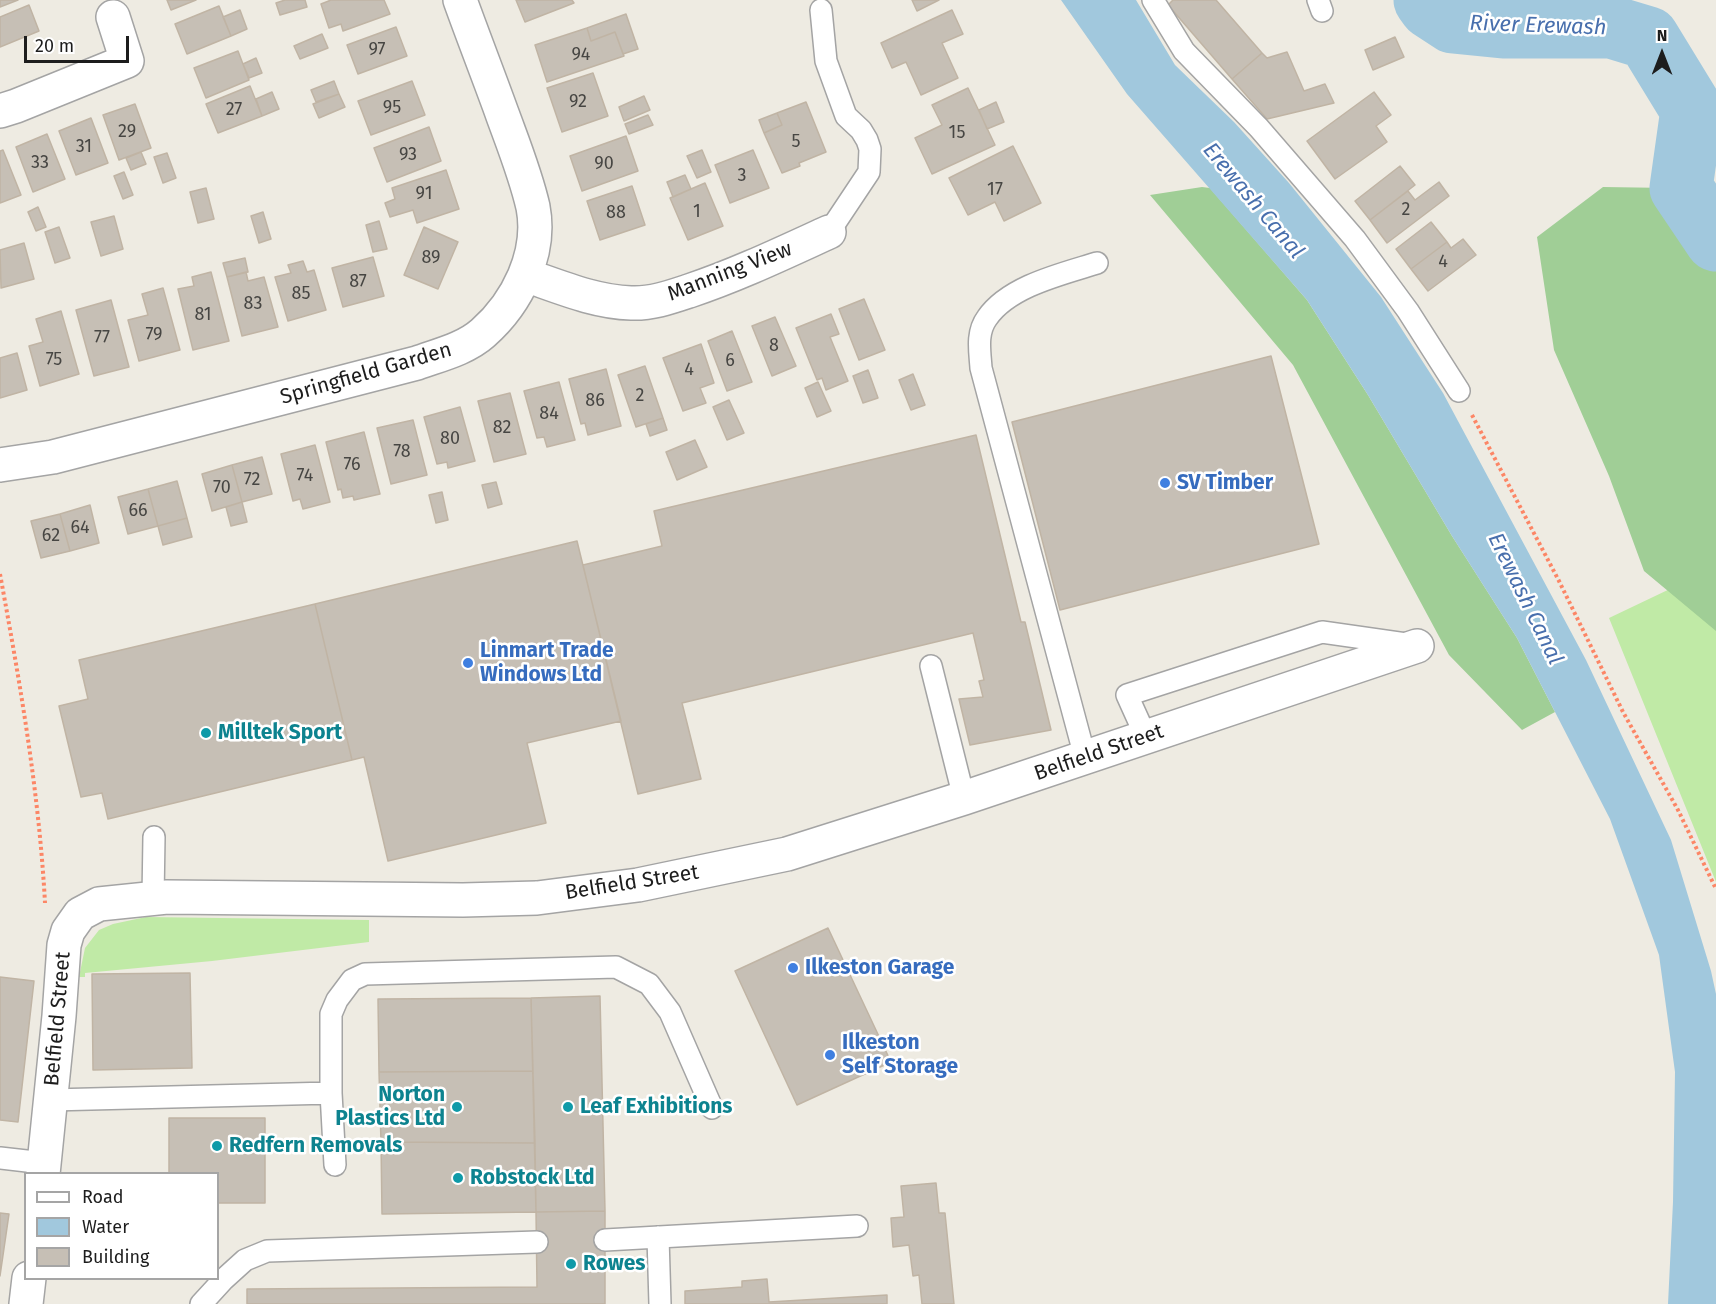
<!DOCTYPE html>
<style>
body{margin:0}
#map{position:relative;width:1716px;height:1304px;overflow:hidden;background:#eeebe2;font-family:"Fira Sans",sans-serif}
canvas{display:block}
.legend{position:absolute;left:24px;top:1172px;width:195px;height:108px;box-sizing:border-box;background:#fff;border:2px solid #a5a5a5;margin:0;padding:8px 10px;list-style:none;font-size:18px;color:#1d1d1d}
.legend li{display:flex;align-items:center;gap:12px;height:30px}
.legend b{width:30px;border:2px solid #a5a5a5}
.north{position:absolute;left:1632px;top:24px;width:60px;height:60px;-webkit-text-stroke:4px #fff;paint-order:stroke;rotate:0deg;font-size:16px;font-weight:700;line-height:24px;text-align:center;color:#1d1d1d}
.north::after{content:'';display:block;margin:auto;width:21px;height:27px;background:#1d1d1d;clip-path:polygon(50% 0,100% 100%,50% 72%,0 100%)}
.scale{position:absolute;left:24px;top:36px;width:105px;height:27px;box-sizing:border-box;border:3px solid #1d1d1d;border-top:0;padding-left:8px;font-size:18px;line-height:21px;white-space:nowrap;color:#1d1d1d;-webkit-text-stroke:4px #fff;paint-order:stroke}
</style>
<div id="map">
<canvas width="1716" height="1304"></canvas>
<ul class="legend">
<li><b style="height:8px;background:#fff"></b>Road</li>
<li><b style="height:16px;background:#a1c8dd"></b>Water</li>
<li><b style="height:16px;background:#c6bfb5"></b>Building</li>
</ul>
<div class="north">N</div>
<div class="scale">20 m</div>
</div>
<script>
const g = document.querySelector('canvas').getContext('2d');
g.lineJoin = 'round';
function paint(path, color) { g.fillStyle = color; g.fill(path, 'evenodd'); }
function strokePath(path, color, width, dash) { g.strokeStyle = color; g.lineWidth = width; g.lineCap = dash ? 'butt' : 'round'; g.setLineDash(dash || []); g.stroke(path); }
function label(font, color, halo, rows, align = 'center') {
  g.font = font + ' "Fira Sans",sans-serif'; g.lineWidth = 5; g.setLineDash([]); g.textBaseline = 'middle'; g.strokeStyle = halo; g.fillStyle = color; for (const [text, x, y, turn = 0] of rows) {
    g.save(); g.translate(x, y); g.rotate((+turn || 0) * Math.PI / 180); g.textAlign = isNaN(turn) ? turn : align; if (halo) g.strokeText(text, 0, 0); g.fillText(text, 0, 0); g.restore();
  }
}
paint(new Path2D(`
 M 1716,567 L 1716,882 L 1609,618 Z
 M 146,917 L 369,920 L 369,942 L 212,961 L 85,973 L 85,977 L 79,977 L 85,948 L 99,930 L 113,924 Z`), '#c0eaa6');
paint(new Path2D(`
 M 1202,187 L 1210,188 L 1307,300 L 1368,395 L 1452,536 L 1517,638 L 1555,712 L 1522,730 L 1449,655 L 1293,365 L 1150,195 Z
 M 1603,187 L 1670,188 L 1716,243 L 1716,631 L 1644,571 L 1609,476 L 1554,350 L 1537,237 Z`), '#a0ce96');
paint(new Path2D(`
 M 1061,0 L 1136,0 L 1175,65 L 1234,122 L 1289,183 L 1381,297 L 1443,393 L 1586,660 L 1671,840 L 1711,971 L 1716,994 L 1716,1304 L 1668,1304 L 1673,1202 L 1675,1072 L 1659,955 L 1610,819 L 1517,638 L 1452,536 L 1368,395 L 1307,300 L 1127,94 Z`), '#a1c8dd');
strokePath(new Path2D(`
 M 1425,0 L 1430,7 L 1453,22 L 1503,27 L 1612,27 L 1648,38 L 1692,110 L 1681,188 L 1716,240`), '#a1c8dd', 63);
const building = new Path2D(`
 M 0,0 L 18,0 L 0,7 Z
 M 167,0 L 196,0 L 171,10 Z
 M 285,0 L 305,0 L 307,7 L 280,15 L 276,3 Z
 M 331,0 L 384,0 L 390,14 L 343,31 L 341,24 L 329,28 L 321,4 Z
 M 516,0 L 572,0 L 574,3 L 525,22 Z
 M 912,0 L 939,0 L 917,11 Z
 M 1173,0 L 1216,0 L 1262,53 L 1232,79 L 1168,5 Z
 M 29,5 L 39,31 L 0,47 L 0,17 Z
 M 219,6 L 231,36 L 187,54 L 175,24 Z
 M 240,10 L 247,29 L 231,36 L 223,17 Z
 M 952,10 L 963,34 L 942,43 L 958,78 L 921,95 L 906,62 L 892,68 L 881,43 Z
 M 626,14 L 638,49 L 623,54 L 615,32 L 591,41 L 587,28 Z
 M 396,27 L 407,56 L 358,74 L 347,45 Z
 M 587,28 L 591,41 L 615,32 L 624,56 L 547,82 L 535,45 Z
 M 322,34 L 328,48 L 300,59 L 294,46 Z
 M 1395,37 L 1404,57 L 1373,70 L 1365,50 Z
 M 238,51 L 249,80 L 206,98 L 194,68 Z
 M 1287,52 L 1304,91 L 1325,84 L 1334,103 L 1267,119 L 1232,79 L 1262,53 L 1267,58 Z
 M 256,58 L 262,73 L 249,78 L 243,64 Z
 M 593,73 L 608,116 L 562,132 L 547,88 Z
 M 334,81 L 339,94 L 316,102 L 311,90 Z
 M 412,81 L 425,115 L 371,135 L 358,101 Z
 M 250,86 L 262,116 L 218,133 L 206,104 Z
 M 968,88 L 995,145 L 932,174 L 915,138 L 942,125 L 932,105 Z
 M 272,92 L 279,109 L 262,116 L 256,99 Z
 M 1374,92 L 1391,115 L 1376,126 L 1387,142 L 1335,179 L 1307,141 Z
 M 339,94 L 345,107 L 319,118 L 313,104 Z
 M 644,96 L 650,110 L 624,121 L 619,107 Z
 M 806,102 L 826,152 L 799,163 L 800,166 L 782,173 L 764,133 L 782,125 L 777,113 Z
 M 996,102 L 1004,122 L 987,129 L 979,110 Z
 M 135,104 L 151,148 L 119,160 L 103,115 Z
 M 777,113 L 782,125 L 764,133 L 759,120 Z
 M 648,115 L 653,125 L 629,134 L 625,124 Z
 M 91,118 L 108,163 L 76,175 L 59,131 Z
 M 429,127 L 441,161 L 387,182 L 374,148 Z
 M 47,134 L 65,179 L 33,192 L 16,147 Z
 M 626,136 L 638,171 L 582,191 L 570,156 Z
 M 1013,146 L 1041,203 L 1004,221 L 995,202 L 968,215 L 949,178 Z
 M 3,150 L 21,195 L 0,203 L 0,151 Z
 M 702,150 L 711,172 L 697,178 L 687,156 Z
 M 753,150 L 769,188 L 730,203 L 715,165 Z
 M 141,152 L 146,164 L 131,170 L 126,158 Z
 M 167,153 L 176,178 L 163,183 L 154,157 Z
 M 1400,166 L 1415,185 L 1370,220 L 1355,201 Z
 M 446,170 L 459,209 L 417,223 L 413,210 L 390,217 L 385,203 L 395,199 L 392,188 Z
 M 124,172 L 133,195 L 123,199 L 114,176 Z
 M 685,175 L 691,189 L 673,197 L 667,182 Z
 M 1439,182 L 1449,196 L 1387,243 L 1370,220 L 1408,191 L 1415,200 Z
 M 705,183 L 723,226 L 688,240 L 670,198 Z
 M 632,186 L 645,225 L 600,240 L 587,201 Z
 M 206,188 L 214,219 L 198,223 L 190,192 Z
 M 38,207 L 46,227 L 36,231 L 28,212 Z
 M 263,212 L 271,239 L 259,243 L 251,216 Z
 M 114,216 L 123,249 L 101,256 L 91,222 Z
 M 379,221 L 387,249 L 373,252 L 366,225 Z
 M 1431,222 L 1447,242 L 1411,269 L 1396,249 Z
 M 59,227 L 70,258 L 55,263 L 45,232 Z
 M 424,227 L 458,242 L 438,289 L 404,275 Z
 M 1463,239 L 1476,255 L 1428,291 L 1411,269 L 1447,242 L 1451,248 Z
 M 24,243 L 34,279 L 1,288 L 0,250 Z
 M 373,257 L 384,296 L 343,307 L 332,268 Z
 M 245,258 L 248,272 L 227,277 L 223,263 Z
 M 303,261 L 307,272 L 314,270 L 326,310 L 288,321 L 275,277 L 291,273 L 288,265 Z
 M 211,272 L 229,341 L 193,350 L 178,289 L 194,286 L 192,277 Z
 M 246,272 L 248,281 L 264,277 L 278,327 L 242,336 L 227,277 Z
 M 163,288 L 180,350 L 139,361 L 128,320 L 148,315 L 142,294 Z
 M 864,299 L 885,350 L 859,360 L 839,309 Z
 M 111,300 L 129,367 L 94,376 L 76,310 Z
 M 61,311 L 79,374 L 40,386 L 29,346 L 43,342 L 36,319 Z
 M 831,314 L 839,334 L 830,337 L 848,381 L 826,390 L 822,378 L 817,380 L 796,328 Z
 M 775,317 L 796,366 L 772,376 L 752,326 Z
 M 732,331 L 752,382 L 727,391 L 708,341 Z
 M 701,344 L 714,383 L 700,388 L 706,403 L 683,411 L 663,358 Z
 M 17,353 L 27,390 L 0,398 L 0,358 Z
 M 1271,356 L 1319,544 L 1060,610 L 1012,422 Z
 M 645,366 L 663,418 L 636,427 L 618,375 Z
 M 606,369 L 621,426 L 588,435 L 585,423 L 581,424 L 569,379 Z
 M 868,370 L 878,398 L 863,403 L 853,376 Z
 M 913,374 L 925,405 L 911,410 L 899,380 Z
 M 559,382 L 575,440 L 547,447 L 544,437 L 537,438 L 524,391 Z
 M 818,382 L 831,411 L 817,417 L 805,388 Z
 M 510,393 L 526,454 L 494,462 L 478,401 Z
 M 729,400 L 744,433 L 727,440 L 713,407 Z
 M 460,407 L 475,461 L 448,468 L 447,462 L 437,464 L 424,417 Z
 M 663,418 L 667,430 L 650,436 L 646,424 Z
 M 413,420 L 427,475 L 391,484 L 377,428 Z
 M 364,432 L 380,494 L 354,500 L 353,496 L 343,498 L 341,489 L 338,490 L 326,442 Z
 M 976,435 L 1021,622 L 1025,622 L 1051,730 L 970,745 L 959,699 L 983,697 L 979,681 L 984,680 L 973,633 L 682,703 L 701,779 L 638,794 L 583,565 L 662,546 L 654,511 Z
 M 695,440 L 707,467 L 677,480 L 666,452 Z
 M 315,445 L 330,502 L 303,509 L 300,499 L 293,501 L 281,454 Z
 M 262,457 L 272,494 L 242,502 L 232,465 Z
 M 232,465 L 242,502 L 212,511 L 202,474 Z
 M 177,481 L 187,518 L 158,526 L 148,489 Z
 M 496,482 L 502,504 L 488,508 L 482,485 Z
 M 148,489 L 158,526 L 128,534 L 118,497 Z
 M 442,492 L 448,520 L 436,523 L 429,495 Z
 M 242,502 L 247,522 L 231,526 L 226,507 Z
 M 90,505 L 99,543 L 70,551 L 60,514 Z
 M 60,514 L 70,551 L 41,558 L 31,521 Z
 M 187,518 L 192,537 L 163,545 L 158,526 Z
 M 577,541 L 621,721 L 527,743 L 546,823 L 388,861 L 364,757 L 352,760 L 315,604 Z
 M 315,604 L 352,760 L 108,819 L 102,793 L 81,797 L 59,706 L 88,699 L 79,660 Z
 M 828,928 L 891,1062 L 797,1105 L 735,971 Z
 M 190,973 L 192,1068 L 93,1070 L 92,974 Z
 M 0,977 L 34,981 L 18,1122 L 0,1120 Z
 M 600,996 L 605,1211 L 536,1212 L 531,998 Z
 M 531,998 L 533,1071 L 379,1072 L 378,999 Z
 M 533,1071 L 535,1143 L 381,1142 L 379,1072 Z
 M 169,1118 L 265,1118 L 265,1203 L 218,1203 L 218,1174 L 169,1174 Z
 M 381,1142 L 535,1143 L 536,1212 L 382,1214 Z
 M 936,1183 L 939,1213 L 945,1213 L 954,1304 L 922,1304 L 919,1275 L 913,1276 L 909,1245 L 893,1247 L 891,1218 L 904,1217 L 901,1186 Z
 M 605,1211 L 605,1304 L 247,1304 L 247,1289 L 537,1287 L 536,1212 Z
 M 0,1213 L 9,1214 L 0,1276 Z
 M 767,1279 L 769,1302 L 887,1295 L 887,1304 L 685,1304 L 685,1291 L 742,1287 L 742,1281 Z`);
paint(building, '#c6bfb5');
strokePath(building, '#c0b4a4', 1.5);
const lane = new Path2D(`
 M 1153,0 L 1184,51 L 1259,128 L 1355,239 L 1408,311 L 1459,391
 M 1318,0 L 1322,11
 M 821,10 L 826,61 L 846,116 L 861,130 L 867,140 L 870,149 L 869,172 L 829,232
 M 931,666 L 964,798
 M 1146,737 L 1127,695 L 1322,632 L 1406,644
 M 1085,757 L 981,368 C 980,352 976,333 987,318 C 1009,286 1062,274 1097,263
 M 153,898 L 154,837
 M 51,1100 L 331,1093
 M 0,1158 L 44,1163
 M 335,1165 L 331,1093 L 331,1014 L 337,1000 L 352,980 L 365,974 L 616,967 L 649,984 L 670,1012 L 712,1108
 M 658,1237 L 660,1304
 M 605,1240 L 857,1226
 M 201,1304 L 224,1279 L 245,1260 L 267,1251 L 537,1242`);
const street = new Path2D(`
 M 0,111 L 16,106 L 127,61 L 113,17
 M 525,275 C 560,287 595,302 631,303 C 651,304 671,297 689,291 C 737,275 783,253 829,232
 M 0,465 L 53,457 L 417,363 C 439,355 465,349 483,333 C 517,303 542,254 533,207 C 526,176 514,146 503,116 C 489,77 474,39 460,0
 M 43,1174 L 59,1016 L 64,945 L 68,931 L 80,914 L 99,904 L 167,897 L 463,900 L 537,898 L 638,885 L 787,854 L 964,798 L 1417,646
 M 26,1304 L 29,1278`);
strokePath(lane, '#a4a4a4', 24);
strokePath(street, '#a4a4a4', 36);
strokePath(new Path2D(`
 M 1472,415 L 1559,581 L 1623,712 L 1678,810 L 1716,889
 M 0,574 C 20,683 39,792 45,903`), '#fc8666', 4, [3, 3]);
strokePath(lane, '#fff', 21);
strokePath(street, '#fff', 33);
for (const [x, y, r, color] of [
 [1165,483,6,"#3f7fe0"],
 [468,663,6,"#3f7fe0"],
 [206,733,6,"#0f9aa8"],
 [793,968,6,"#3f7fe0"],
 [830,1055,6,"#3f7fe0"],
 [457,1107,6,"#0f9aa8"],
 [568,1107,6,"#0f9aa8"],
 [217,1146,6,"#0f9aa8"],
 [458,1178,6,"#0f9aa8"],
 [571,1264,6,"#0f9aa8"]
]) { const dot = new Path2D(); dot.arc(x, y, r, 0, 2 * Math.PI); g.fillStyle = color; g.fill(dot); strokePath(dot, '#fff', 2); }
label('18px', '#474643', null, [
 ["97",377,50],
 ["94",581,55],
 ["92",578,102],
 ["95",392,108],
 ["27",234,110],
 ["29",127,132],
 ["15",957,133],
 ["5",796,142],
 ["31",84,147],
 ["93",408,155],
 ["33",40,163],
 ["90",604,164],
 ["3",742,176],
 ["17",995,190],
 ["91",424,194],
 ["2",1406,210],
 ["1",697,212],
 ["88",616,213],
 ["89",431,258],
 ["4",1443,262],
 ["87",358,282],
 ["85",301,294],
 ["83",253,304],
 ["81",203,315],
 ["79",154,335],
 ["77",102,338],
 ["8",774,346],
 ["75",54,360],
 ["6",730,361],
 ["4",689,370],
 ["2",640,396],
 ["86",595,401],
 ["84",549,414],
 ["82",502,428],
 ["80",450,439],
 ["78",402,452],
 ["76",352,465],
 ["74",305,476],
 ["72",252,480],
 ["70",222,488],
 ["66",138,511],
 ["64",80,528],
 ["62",51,536]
]);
label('21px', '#1d1d1d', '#fff', [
 ["Manning View",730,272,-21],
 ["Springfield Garden",366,374,-16],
 ["Belfield Street",1099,753,-19],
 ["Belfield Street",632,883,-9],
 ["Belfield Street",58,1019,-85]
]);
label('bold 21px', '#366cbe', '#fff', [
 ["SV Timber",1177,483],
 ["Linmart Trade",480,651],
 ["Windows Ltd",480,675],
 ["Ilkeston Garage",805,968],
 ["Ilkeston",842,1043],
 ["Self Storage",842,1067]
], 'left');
label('bold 21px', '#0d838f', '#fff', [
 ["Milltek Sport",218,733],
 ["Norton",445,1095,"right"],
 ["Plastics Ltd",445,1119,"right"],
 ["Leaf Exhibitions",580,1107],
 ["Redfern Removals",229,1146],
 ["Robstock Ltd",470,1178],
 ["Rowes",583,1264]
], 'left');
label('italic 22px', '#486fad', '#fff', [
 ["River Erewash",1538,26,2],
 ["Erewash Canal",1253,201,50],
 ["Erewash Canal",1525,599,64]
]);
</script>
